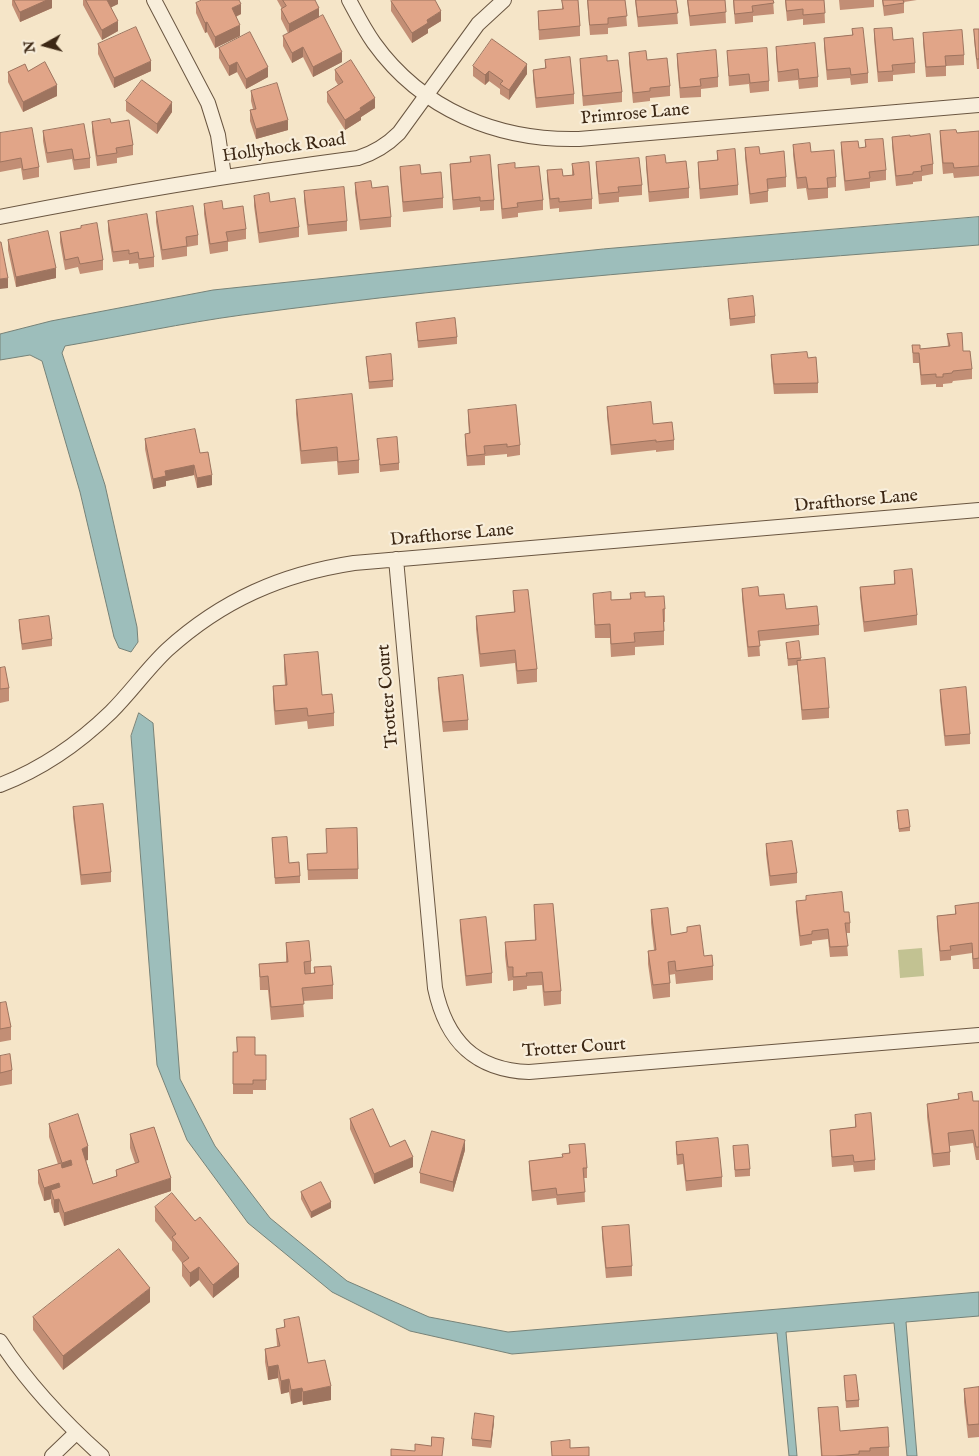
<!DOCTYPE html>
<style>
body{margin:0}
#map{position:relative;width:979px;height:1456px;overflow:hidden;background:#f5e5c8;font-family:"IM FELL English",serif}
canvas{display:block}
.north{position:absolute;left:20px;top:20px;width:50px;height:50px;-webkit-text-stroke:4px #f8eedb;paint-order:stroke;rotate:263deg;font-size:14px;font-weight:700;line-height:20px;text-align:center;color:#3c2714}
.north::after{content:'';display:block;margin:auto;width:18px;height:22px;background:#3c2714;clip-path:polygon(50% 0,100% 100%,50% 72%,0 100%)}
</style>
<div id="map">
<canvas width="979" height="1456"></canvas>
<div class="north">N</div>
</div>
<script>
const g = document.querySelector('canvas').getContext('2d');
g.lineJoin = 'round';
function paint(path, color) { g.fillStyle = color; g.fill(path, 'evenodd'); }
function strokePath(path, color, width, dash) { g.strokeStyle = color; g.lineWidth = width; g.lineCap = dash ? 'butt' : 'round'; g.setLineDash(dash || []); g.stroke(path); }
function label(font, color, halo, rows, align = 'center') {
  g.font = font + ' "IM FELL English",serif'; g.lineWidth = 4.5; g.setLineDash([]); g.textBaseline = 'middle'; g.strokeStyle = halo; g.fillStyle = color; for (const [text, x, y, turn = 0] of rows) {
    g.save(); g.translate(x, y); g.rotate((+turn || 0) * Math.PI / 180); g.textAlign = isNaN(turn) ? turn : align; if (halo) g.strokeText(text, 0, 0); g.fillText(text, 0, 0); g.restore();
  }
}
paint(new Path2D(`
 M 922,948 L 924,976 L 900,978 L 898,950 Z`), '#c2c292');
const water = new Path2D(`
 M 979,217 L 979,245 C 733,264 487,282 242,315 C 183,323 123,336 65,346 L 62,353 L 105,485 L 137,627 L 138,642 L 131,652 L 119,648 L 114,637 L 80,492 L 42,361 L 30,355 L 0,360 L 0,334 L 51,321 L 213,290 L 603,249 Z
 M 139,713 L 153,723 L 180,1079 L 215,1146 L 270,1218 L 347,1281 L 429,1317 L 508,1332 L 979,1292 L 979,1316 L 906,1322 L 917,1456 L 907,1456 L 894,1323 L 786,1332 L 797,1456 L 789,1456 L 777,1333 L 512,1354 L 410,1331 L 332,1292 L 248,1223 L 187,1140 L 157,1065 L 131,736 Z`);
paint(water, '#9dbebb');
strokePath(water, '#768278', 1);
const minor = new Path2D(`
 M 154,0 L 208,103 L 218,135 L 224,176
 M 349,0 C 357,15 364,29 374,43 C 422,110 498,141 579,139 L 979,105
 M 0,217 C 120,193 237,174 358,158 C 374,153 387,145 399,133 L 478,24 L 504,0
 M 396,559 L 435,988 C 446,1040 474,1070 529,1072 L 979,1035
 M 0,785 C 42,769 79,743 111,712 C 131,692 147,669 167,650 C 222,600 282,574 354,563 L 979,510
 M 0,1341 C 28,1384 64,1422 102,1456
 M 52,1456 L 76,1433`);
strokePath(minor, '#6a5641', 16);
strokePath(minor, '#f8eedb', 14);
paint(new Path2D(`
 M 12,0 L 52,0 L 52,8 L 20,22 L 12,5 Z
 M 83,0 L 118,0 L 118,4 L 111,7 L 118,31 L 102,40 L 83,5 Z
 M 277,0 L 315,0 L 319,17 L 342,62 L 313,77 L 303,57 L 292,63 L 283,46 L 283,36 L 288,33 L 281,19 L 281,9 L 282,9 Z
 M 562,0 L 578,0 L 580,26 L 580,36 L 539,40 L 538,11 L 562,9 Z
 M 587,0 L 625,0 L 627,26 L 608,28 L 608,34 L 590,35 Z
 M 635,0 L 676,0 L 678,24 L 638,27 Z
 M 687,0 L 725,0 L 726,23 L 690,26 Z
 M 733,0 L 773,0 L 774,14 L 753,16 L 753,22 L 735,24 Z
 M 785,0 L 824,0 L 825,23 L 803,25 L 803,19 L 787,21 Z
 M 839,0 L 874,0 L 874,7 L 840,10 Z
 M 882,0 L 917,0 L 904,2 L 904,13 L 884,16 Z
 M 391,1 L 441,21 L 428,29 L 428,33 L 412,43 L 391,11 Z
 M 196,3 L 241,14 L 236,17 L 240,36 L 215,48 L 207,32 L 205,33 L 196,13 Z
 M 852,29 L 868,73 L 868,83 L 851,85 L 850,78 L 827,80 L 824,48 L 824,38 L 852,35 Z
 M 874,29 L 893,40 L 915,63 L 915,73 L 893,75 L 893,81 L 878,82 L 874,39 Z
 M 974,29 L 979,29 L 979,69 L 977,69 L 974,39 Z
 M 923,33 L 964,55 L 964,65 L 946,66 L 946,76 L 926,77 L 923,43 Z
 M 98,44 L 151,71 L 114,88 L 98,54 Z
 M 776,47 L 818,77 L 818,87 L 799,89 L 798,80 L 778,82 L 776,57 Z
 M 219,48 L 268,77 L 246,89 L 237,72 L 229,76 L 219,58 Z
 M 727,51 L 769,81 L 769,91 L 750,93 L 749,84 L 729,86 Z
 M 629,53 L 647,60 L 670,86 L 670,96 L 650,98 L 650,101 L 633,103 L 629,63 Z
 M 677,54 L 718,77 L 718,87 L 701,89 L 701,97 L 680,98 L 677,64 Z
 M 580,59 L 607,61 L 622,92 L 622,102 L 583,106 L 580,69 Z
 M 545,60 L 574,94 L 574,104 L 536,108 L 533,80 L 533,70 L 545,68 Z
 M 473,66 L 527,74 L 509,100 L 500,94 L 500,89 L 489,81 L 485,85 L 473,76 Z
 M 335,70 L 375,108 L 361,117 L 361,120 L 345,130 L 327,102 L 327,92 L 338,85 L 335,80 Z
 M 28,71 L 57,96 L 23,112 L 8,82 L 8,72 Z
 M 251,91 L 288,130 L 256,139 L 250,121 L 250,110 L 253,109 L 251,101 Z
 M 126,101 L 172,112 L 157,134 L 126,111 Z
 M 92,122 L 111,123 L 133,145 L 133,155 L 117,158 L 117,163 L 97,166 L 92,132 Z
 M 43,131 L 90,158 L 90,168 L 74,170 L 72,159 L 47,163 L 43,141 Z
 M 940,131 L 957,133 L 979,131 L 979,176 L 954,178 L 953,173 L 943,174 L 940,141 Z
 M 0,133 L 39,167 L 39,177 L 23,180 L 21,168 L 0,172 Z
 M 910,136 L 933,164 L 933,174 L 922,176 L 922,181 L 913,182 L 913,184 L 896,186 L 892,147 L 892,137 Z
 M 865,140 L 886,170 L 886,180 L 870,182 L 870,188 L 845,191 L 841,152 L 841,142 L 859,148 L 865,148 Z
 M 793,145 L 811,152 L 836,177 L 836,187 L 828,188 L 828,198 L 808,200 L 806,188 L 797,189 L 793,155 Z
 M 745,148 L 760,154 L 786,177 L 786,187 L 768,189 L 768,202 L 750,204 L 745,158 Z
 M 717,151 L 738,185 L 738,195 L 700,199 L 698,173 L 698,162 L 717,161 Z
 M 470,157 L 494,200 L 494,210 L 480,211 L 480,207 L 453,210 L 450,174 L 450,164 L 470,162 Z
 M 646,157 L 666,163 L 689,188 L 689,198 L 649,202 L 646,167 Z
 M 596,162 L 642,185 L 642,195 L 619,197 L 619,202 L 599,204 L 596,172 Z
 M 572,164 L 592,199 L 592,209 L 559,212 L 559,208 L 550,209 L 547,180 L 547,170 L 563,176 L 572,175 Z
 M 498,165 L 515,168 L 543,200 L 543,210 L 518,213 L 518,217 L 502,219 L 498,175 Z
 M 400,167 L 421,174 L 443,198 L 443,208 L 403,212 L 400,177 Z
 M 355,183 L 372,188 L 391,217 L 391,227 L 360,230 L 355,193 Z
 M 304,191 L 347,221 L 347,231 L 308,235 L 304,201 Z
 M 254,196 L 270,202 L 299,227 L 299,237 L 259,243 L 254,206 Z
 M 204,204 L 223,209 L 246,229 L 246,239 L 228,242 L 228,251 L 210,254 L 204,214 Z
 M 156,212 L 198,235 L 198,245 L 187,247 L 187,256 L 162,260 L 156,222 Z
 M 108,221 L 154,257 L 154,267 L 139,269 L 138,263 L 129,264 L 129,260 L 113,262 L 108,231 Z
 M 81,226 L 103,260 L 103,270 L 80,274 L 78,267 L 65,270 L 60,242 L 60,232 L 81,228 Z
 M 8,240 L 56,278 L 16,287 L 8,250 Z
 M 728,299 L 755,316 L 755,323 L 730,326 Z
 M 416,323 L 457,337 L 457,344 L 418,348 Z
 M 947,334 L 963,351 L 972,369 L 972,379 L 953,381 L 952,383 L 943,384 L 943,387 L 936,387 L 936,384 L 921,385 L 919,363 L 913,363 L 912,345 L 920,349 L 948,346 Z
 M 771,355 L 808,358 L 818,383 L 818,393 L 774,394 L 771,365 Z
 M 366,357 L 393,380 L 393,387 L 369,389 Z
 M 296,400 L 359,460 L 359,473 L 338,475 L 337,461 L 301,464 L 296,414 Z
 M 607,407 L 653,424 L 674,440 L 674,450 L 656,452 L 656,450 L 611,455 L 607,417 Z
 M 468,410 L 520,445 L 520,455 L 507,457 L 507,454 L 485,456 L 485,465 L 467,466 L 465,444 L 465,434 L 469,434 L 468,420 Z
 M 145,439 L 200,453 L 212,485 L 197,488 L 194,475 L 166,481 L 166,486 L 153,489 L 145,449 Z
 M 377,439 L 399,463 L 399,470 L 380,472 Z
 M 894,571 L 917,615 L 917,625 L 864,632 L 860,597 L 860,587 L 894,584 Z
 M 742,589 L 819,625 L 819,635 L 759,641 L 760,656 L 748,657 L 742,599 Z
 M 513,591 L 537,669 L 537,682 L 517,684 L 515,663 L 480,667 L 476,629 L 476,616 L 514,612 Z
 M 630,593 L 645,597 L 665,609 L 665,622 L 664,622 L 664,645 L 635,647 L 635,655 L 611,657 L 610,638 L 595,638 L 593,594 L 611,600 L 630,599 Z
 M 19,620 L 52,639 L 52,646 L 22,650 L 19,627 Z
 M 786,643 L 801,658 L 801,661 L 829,708 L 829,718 L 802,720 L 797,665 L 788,666 Z
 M 284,655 L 322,695 L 334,713 L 334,726 L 308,729 L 307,721 L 275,725 L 273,700 L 273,686 L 285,685 L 284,669 Z
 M 0,668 L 9,688 L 9,701 L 0,703 Z
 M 438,678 L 468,720 L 468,730 L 443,732 L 438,688 Z
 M 940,690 L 970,734 L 970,744 L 945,746 L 940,700 Z
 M 73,807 L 111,872 L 111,882 L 81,885 L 73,817 Z
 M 897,815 L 910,827 L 910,831 L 899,832 Z
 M 272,838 L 289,863 L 300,876 L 300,883 L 275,884 Z
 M 766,844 L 797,873 L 797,883 L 770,886 L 766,854 Z
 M 307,854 L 358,869 L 358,879 L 308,880 Z
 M 796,901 L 850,923 L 850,933 L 846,933 L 848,956 L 830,957 L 828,939 L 812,941 L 812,944 L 800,946 L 796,911 Z
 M 979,903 L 979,969 L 973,969 L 972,953 L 951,956 L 951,960 L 940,961 L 937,926 L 937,916 L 955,914 L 955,906 Z
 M 534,905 L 561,991 L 561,1004 L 544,1006 L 542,985 L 527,986 L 527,989 L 513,991 L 513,980 L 508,981 L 505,956 L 505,942 L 535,940 Z
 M 651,910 L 671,935 L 687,932 L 687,927 L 704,956 L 713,966 L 713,980 L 676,984 L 675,974 L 669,975 L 670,983 L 670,997 L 653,999 L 648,964 L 648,951 L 654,950 L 651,923 Z
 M 460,920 L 492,973 L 492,983 L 466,986 L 460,930 Z
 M 286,943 L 311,961 L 311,973 L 314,973 L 314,967 L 333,985 L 333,999 L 303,1001 L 304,1017 L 271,1020 L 268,990 L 260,990 L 259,964 L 286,962 Z
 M 0,1003 L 11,1027 L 11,1040 L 0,1042 Z
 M 233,1052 L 255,1055 L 266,1055 L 266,1090 L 253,1090 L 253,1094 L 233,1094 Z
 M 0,1056 L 12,1070 L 12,1084 L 0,1086 Z
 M 958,1094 L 973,1101 L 979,1101 L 979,1160 L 976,1160 L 973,1143 L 950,1146 L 950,1165 L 933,1167 L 927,1117 L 927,1104 L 958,1099 Z
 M 855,1115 L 875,1160 L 875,1170 L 854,1172 L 853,1165 L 832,1167 L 830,1140 L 830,1130 L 855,1127 Z
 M 350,1119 L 390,1147 L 413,1167 L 374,1184 L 350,1129 Z
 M 49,1124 L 88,1160 L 86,1160 L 93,1184 L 116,1176 L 116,1170 L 135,1163 L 130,1148 L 130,1134 L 171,1191 L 64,1226 L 59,1212 L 54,1213 L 51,1203 L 51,1199 L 44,1201 L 38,1183 L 38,1170 L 58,1164 L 49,1137 Z
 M 676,1142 L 722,1177 L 722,1187 L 686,1191 L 683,1164 L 677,1165 L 676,1152 Z
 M 569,1145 L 587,1168 L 587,1178 L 584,1178 L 585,1202 L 557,1205 L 556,1198 L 532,1201 L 529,1171 L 529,1161 L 562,1157 L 569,1153 Z
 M 733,1146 L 750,1169 L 750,1176 L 735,1177 Z
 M 465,1150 L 453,1192 L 420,1183 L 420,1173 Z
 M 301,1192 L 331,1208 L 311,1218 L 301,1199 Z
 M 155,1207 L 239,1277 L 213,1298 L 199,1280 L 190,1287 L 182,1276 L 182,1263 L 172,1250 L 172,1242 L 155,1221 Z
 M 602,1227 L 632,1266 L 632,1276 L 606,1278 L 602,1237 Z
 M 150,1302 L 63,1370 L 33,1330 L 33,1317 Z
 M 284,1320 L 308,1363 L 331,1400 L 303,1405 L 302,1401 L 291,1404 L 289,1392 L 281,1394 L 278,1378 L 268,1380 L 265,1362 L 265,1349 L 277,1346 L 276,1329 L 284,1328 Z
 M 844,1376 L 859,1400 L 859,1407 L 846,1408 Z
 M 979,1387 L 979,1437 L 968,1438 L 964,1402 L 964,1389 Z
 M 818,1408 L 840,1431 L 889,1447 L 889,1456 L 821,1456 Z
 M 494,1422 L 491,1448 L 472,1446 L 472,1439 Z`), '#c28e75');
paint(new Path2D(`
 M 47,0 L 52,0 L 52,8 L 20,22 L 20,12 Z
 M 106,0 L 118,0 L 118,4 L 106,10 Z
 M 241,4 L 241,14 L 232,18 L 232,8 Z
 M 319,8 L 319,19 L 289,34 L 289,24 Z
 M 441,11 L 441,21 L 428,29 L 428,33 L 412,43 L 412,33 L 427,20 Z
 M 118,21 L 118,31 L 102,40 L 102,30 Z
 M 207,22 L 207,32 L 205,33 L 205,23 Z
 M 240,25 L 240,36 L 215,48 L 215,37 Z
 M 303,47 L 303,57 L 292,63 L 292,53 Z
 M 342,52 L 342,62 L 313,77 L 313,67 Z
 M 151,61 L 151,71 L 114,88 L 114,78 Z
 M 237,62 L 237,72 L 229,76 L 229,66 Z
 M 527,64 L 527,74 L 509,100 L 509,90 Z
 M 268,67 L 268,77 L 246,89 L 246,79 Z
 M 489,71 L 489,81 L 485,85 L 485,75 Z
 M 57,85 L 57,96 L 23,112 L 23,102 Z
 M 375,98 L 375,108 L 361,117 L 361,120 L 345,130 L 345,120 L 360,108 Z
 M 172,102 L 172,112 L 157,134 L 157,124 Z
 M 288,120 L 288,130 L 256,139 L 256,129 Z
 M 56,268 L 56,278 L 16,287 L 16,277 Z
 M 8,278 L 8,288 L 0,289 L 0,279 Z
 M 194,465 L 194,475 L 166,481 L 166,486 L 153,489 L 153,479 L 165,471 Z
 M 212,475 L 212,485 L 197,488 L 197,478 Z
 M 465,1140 L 465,1150 L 453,1192 L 453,1182 Z
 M 88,1146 L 88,1160 L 82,1162 L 82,1149 Z
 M 413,1157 L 413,1167 L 374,1184 L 374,1174 Z
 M 71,1160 L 71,1173 L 62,1176 L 62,1163 Z
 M 171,1178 L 171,1191 L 64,1226 L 64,1213 Z
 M 59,1183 L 59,1196 L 51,1190 L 51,1199 L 44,1201 L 44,1188 Z
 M 59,1199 L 59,1212 L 54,1213 L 54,1200 Z
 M 331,1202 L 331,1208 L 311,1218 L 311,1212 Z
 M 239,1264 L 239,1277 L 213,1298 L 213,1285 Z
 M 199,1267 L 199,1280 L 190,1287 L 190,1273 Z
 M 150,1288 L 150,1302 L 63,1370 L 63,1356 Z
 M 278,1365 L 278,1378 L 268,1380 L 268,1367 Z
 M 289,1379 L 289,1392 L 281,1394 L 281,1381 Z
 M 331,1386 L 331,1400 L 303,1405 L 303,1392 Z
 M 302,1388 L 302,1401 L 291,1404 L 291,1390 Z
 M 494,1416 L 494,1422 L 491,1448 L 491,1441 Z`), '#9e745f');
const building = new Path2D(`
 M 14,0 L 47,0 L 20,12 Z
 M 86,0 L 107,0 L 118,21 L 102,30 Z
 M 202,0 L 239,0 L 241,4 L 232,8 L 240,25 L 215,37 L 207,22 L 205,23 L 196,3 Z
 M 283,0 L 315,0 L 319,8 L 289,24 L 281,9 L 286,6 Z
 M 392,0 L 435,0 L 441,11 L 427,20 L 428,23 L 412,33 L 391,1 Z
 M 562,0 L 578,0 L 580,26 L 539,30 L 538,11 L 563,9 Z
 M 588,0 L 625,0 L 627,16 L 608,18 L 608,24 L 590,25 Z
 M 636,0 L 676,0 L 678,13 L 638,17 Z
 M 688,0 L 725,0 L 726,12 L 690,16 Z
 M 734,0 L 773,0 L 774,3 L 752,6 L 753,12 L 735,14 Z
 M 786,0 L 824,0 L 825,13 L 803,15 L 803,9 L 787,11 Z
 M 883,0 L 903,0 L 904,3 L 884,6 Z
 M 323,15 L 342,52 L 313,67 L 303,47 L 292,53 L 283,36 Z
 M 136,27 L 151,61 L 114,78 L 98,44 Z
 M 863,28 L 868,73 L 851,75 L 850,68 L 827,70 L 824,38 L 853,35 L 852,29 Z
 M 892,28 L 893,40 L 913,38 L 915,63 L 892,65 L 893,71 L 878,72 L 874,29 Z
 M 974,29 L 979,29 L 979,59 L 977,59 Z
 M 962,30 L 964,55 L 945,56 L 946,66 L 926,67 L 923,33 Z
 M 250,32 L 268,67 L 246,79 L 237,62 L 229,66 L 219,48 Z
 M 492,39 L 527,64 L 509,90 L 500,84 L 503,81 L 489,71 L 485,75 L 473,66 Z
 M 815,43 L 818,77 L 799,79 L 798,69 L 778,72 L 776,47 Z
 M 767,48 L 769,81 L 750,83 L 749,74 L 729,76 L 727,51 Z
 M 716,50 L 718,77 L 700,79 L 701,86 L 680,88 L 677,54 Z
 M 646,51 L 647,60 L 667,58 L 670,86 L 650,88 L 650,91 L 633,93 L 629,53 Z
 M 607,56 L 607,61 L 618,60 L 622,92 L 583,96 L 580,59 Z
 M 570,57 L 574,94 L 536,98 L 533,70 L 546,68 L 545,60 Z
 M 351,60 L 375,98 L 360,108 L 361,110 L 345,120 L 327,92 L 343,82 L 335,70 Z
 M 45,62 L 57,85 L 23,102 L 8,72 L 25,64 L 28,71 Z
 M 142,80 L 172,102 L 157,124 L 126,101 Z
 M 277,83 L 288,120 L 256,129 L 250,110 L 256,109 L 251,91 Z
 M 110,119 L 111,123 L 129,120 L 133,145 L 116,148 L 117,153 L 97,156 L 92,122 Z
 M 84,124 L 90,158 L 74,160 L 72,149 L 47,153 L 43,131 Z
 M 32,128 L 39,167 L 23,170 L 21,158 L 0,162 L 0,133 Z
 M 956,130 L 957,133 L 979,131 L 979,166 L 954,168 L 953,163 L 943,163 L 940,131 Z
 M 930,134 L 933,164 L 921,166 L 922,171 L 913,172 L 913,174 L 896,176 L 892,137 L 910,135 L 910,136 Z
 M 883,139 L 886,170 L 869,172 L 870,178 L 845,181 L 841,142 L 858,141 L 859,148 L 866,147 L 865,140 Z
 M 810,143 L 811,152 L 834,150 L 836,177 L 827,178 L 828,188 L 808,189 L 806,177 L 797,178 L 793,145 Z
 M 759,147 L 760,154 L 784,151 L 786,177 L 767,179 L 768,191 L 750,194 L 745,148 Z
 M 735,149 L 738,185 L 700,189 L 698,162 L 718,160 L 717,151 Z
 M 490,155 L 494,200 L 480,201 L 480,197 L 453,200 L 450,164 L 471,162 L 470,157 Z
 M 665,155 L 666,163 L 686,161 L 689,188 L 649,192 L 646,157 Z
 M 639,158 L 642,185 L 618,187 L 619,192 L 599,194 L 596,162 Z
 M 589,162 L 592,199 L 559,202 L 559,198 L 550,199 L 547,170 L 562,169 L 563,176 L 574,175 L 572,164 Z
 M 515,163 L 515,168 L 539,166 L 543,200 L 517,203 L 518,207 L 502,209 L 498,165 Z
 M 420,165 L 421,174 L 441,172 L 443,198 L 403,202 L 400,167 Z
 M 371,181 L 372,188 L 388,186 L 391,217 L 360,220 L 355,183 Z
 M 344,187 L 347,221 L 308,225 L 304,191 Z
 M 269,193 L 270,202 L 295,198 L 299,227 L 259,233 L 254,196 Z
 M 222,201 L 223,209 L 243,206 L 246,229 L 226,232 L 228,241 L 210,244 L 204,204 Z
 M 193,206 L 198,235 L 186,237 L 187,246 L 162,250 L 156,212 Z
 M 147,214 L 154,257 L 139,259 L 138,252 L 129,254 L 129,250 L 113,252 L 108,221 Z
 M 97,223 L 103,260 L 80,264 L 78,257 L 65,260 L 60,232 L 81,228 L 81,226 Z
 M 48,231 L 56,268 L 16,277 L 8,240 Z
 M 0,242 L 1,242 L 8,278 L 0,279 Z
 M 753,296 L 755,316 L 730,319 L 728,299 Z
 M 455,318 L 457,337 L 418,341 L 416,323 Z
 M 962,333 L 963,351 L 970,351 L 972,369 L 953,371 L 952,373 L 943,374 L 943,377 L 936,377 L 936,374 L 921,375 L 919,353 L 913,353 L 912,345 L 920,345 L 920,349 L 950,346 L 947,334 Z
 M 807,352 L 808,358 L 816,357 L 818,383 L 774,384 L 771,355 Z
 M 391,354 L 393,380 L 369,382 L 366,357 Z
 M 352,394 L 359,460 L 338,462 L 337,447 L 301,451 L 296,400 Z
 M 651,402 L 653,424 L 672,422 L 674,440 L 656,442 L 656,440 L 611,445 L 607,407 Z
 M 516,405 L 520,445 L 507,447 L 507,444 L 484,446 L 485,454 L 467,456 L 465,434 L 470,433 L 468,410 Z
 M 195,429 L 200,453 L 208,452 L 212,475 L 197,478 L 194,465 L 165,471 L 166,476 L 153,479 L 145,439 Z
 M 397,437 L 399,463 L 380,465 L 377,439 Z
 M 912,569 L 917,615 L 864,622 L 860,587 L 895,584 L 894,571 Z
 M 758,587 L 759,596 L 784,594 L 786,609 L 817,606 L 819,625 L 758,631 L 760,646 L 748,647 L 742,589 Z
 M 528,590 L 537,669 L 517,671 L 515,650 L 480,654 L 476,616 L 515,612 L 513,591 Z
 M 611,592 L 611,600 L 631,599 L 630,593 L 645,592 L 645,597 L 664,596 L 665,609 L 663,609 L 664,631 L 634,633 L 635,642 L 611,644 L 610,624 L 595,625 L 593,594 Z
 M 49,616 L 52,639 L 22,644 L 19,620 Z
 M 799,641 L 801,658 L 788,659 L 786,643 Z
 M 318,652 L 322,695 L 332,694 L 334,713 L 308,716 L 307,708 L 275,711 L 273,686 L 287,685 L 284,655 Z
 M 825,658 L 829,708 L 802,710 L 797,661 Z
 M 5,667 L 9,688 L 0,689 L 0,668 Z
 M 463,675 L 468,720 L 443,722 L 438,678 Z
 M 966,687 L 970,734 L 945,736 L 940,690 Z
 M 103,804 L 111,872 L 81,875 L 73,807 Z
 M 908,810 L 910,827 L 899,829 L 897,811 Z
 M 357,828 L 358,869 L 308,870 L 307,854 L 327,853 L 326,829 Z
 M 287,837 L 289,863 L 299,862 L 300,876 L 275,878 L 272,838 Z
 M 792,841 L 797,873 L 770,876 L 766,844 Z
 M 842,892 L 844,912 L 849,912 L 850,923 L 845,923 L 848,946 L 830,947 L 828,929 L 812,931 L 812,934 L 800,936 L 796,901 L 806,900 L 806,896 Z
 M 979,903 L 979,958 L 973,959 L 972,943 L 950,946 L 951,950 L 940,951 L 937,916 L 956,914 L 955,906 Z
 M 553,904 L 561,991 L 544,992 L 542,972 L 526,973 L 527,976 L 513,977 L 513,967 L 508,967 L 505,942 L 536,940 L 534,905 Z
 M 668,908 L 671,935 L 687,932 L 687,927 L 700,925 L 704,956 L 712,955 L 713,966 L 676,971 L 675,961 L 668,962 L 670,983 L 653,985 L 648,951 L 656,950 L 651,910 Z
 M 486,917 L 492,973 L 466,976 L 460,920 Z
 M 309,941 L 311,961 L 304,962 L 305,974 L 315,973 L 314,967 L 331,966 L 333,985 L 302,988 L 304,1004 L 271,1007 L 268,976 L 260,977 L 259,964 L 288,962 L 286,943 Z
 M 6,1002 L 11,1027 L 0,1029 L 0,1003 Z
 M 237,1037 L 255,1037 L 255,1055 L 266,1055 L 266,1080 L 253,1080 L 253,1084 L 233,1084 L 233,1052 L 237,1052 Z
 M 10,1054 L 12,1070 L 0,1073 L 0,1056 Z
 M 972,1092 L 973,1101 L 979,1101 L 979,1147 L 976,1147 L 973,1130 L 948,1133 L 950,1152 L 933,1154 L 927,1104 L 959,1099 L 958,1094 Z
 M 373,1109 L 390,1147 L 405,1140 L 413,1157 L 374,1174 L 350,1119 Z
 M 871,1113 L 875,1160 L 854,1162 L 853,1155 L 832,1157 L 830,1130 L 856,1127 L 855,1115 Z
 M 78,1114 L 88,1146 L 82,1149 L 93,1184 L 117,1176 L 116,1170 L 139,1162 L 130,1134 L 154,1127 L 171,1178 L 64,1213 L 59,1199 L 54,1200 L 51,1190 L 60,1187 L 59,1183 L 44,1188 L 38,1170 L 61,1163 L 62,1168 L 72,1165 L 71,1160 L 62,1163 L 49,1124 Z
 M 432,1131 L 465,1140 L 453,1182 L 420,1173 Z
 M 718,1138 L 722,1177 L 686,1181 L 683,1154 L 677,1155 L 676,1142 Z
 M 585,1144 L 587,1168 L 583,1168 L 585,1192 L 557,1195 L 556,1188 L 532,1191 L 529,1161 L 563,1157 L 562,1154 L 570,1153 L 569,1145 Z
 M 748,1145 L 750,1169 L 735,1170 L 733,1146 Z
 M 321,1182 L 331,1202 L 311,1212 L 301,1192 Z
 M 172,1193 L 195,1221 L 200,1217 L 239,1264 L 213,1285 L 199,1267 L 190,1273 L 182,1263 L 189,1258 L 172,1237 L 176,1234 L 155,1207 Z
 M 629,1225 L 632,1266 L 606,1268 L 602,1227 Z
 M 119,1249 L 150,1288 L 63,1356 L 33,1317 Z
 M 299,1317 L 308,1363 L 325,1360 L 331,1386 L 303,1392 L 302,1388 L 291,1390 L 289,1379 L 281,1381 L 278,1365 L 268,1367 L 265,1349 L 280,1346 L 276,1329 L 285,1327 L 284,1320 Z
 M 856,1375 L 859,1400 L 846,1401 L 844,1376 Z
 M 979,1387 L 979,1424 L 968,1425 L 964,1389 Z
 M 838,1407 L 840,1431 L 888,1427 L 889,1447 L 870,1448 L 870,1451 L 859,1451 L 859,1454 L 835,1456 L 822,1456 L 818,1408 Z
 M 475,1413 L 494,1416 L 491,1441 L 472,1439 Z
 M 432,1437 L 444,1438 L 442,1456 L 391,1456 L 391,1449 L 415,1451 L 415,1444 L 431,1446 Z
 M 570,1440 L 570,1448 L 589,1447 L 589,1456 L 552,1456 L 551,1442 Z`);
paint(building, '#e1a588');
strokePath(building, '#9e745f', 1);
label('18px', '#3c2714', '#f8eedb', [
 ["Primrose Lane",635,115,-5],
 ["Hollyhock Road",284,149,-8],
 ["Drafthorse Lane",856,502,-5],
 ["Drafthorse Lane",452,536,-5],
 ["Trotter Court",389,696,-95],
 ["Trotter Court",574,1049,-4]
]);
</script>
